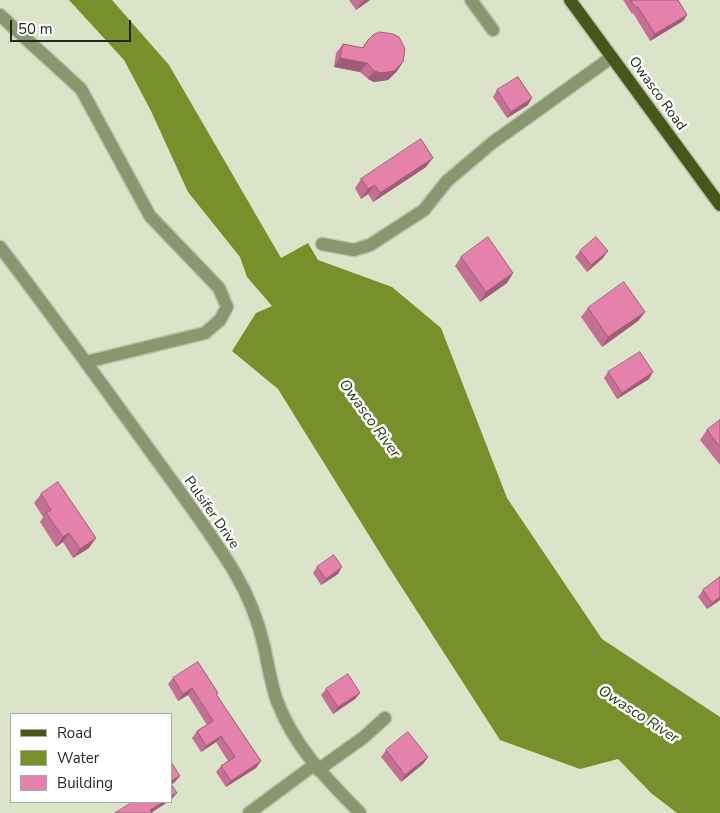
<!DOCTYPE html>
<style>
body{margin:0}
#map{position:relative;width:720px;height:813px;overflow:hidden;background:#dbe4c9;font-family:"Nunito Sans",sans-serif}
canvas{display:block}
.legend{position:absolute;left:10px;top:713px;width:162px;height:90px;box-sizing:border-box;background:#fff;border:1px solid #a7a9a5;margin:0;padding:6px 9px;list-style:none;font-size:15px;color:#24271d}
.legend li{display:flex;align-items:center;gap:10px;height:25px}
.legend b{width:25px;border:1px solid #a7a9a5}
.scale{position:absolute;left:10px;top:20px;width:121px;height:22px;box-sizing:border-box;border:2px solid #24271d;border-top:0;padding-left:6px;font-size:15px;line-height:18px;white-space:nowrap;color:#24271d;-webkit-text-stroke:4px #fff;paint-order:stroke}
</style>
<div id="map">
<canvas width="720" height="813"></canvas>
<ul class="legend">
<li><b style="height:6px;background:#47571a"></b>Road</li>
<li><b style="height:14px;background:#77902c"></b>Water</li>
<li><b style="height:14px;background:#e482ac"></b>Building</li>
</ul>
<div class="scale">50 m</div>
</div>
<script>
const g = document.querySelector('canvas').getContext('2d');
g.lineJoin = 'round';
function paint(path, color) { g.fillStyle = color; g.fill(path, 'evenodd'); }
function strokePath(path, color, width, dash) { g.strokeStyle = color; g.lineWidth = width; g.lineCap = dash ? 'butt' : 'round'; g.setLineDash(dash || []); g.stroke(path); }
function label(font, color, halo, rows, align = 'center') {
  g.font = font + ' "Nunito Sans",sans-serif'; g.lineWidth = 5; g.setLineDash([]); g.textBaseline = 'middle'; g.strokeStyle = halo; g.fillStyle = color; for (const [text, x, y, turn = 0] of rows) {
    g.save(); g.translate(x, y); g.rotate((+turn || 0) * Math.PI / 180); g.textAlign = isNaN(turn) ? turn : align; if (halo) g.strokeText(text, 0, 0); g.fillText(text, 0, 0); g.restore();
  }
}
paint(new Path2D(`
 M 69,0 L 112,0 L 169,65 L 281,258 L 308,243 L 318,260 L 392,287 L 441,328 L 507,498 L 602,639 L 720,717 L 720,813 L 677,813 L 651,793 L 618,759 L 580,769 L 500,740 L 388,566 L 278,389 L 232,351 L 256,313 L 272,306 L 247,277 L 240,257 L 188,192 L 151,111 L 124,60 Z`), '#77902c');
const minor = new Path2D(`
 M 471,0 L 493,30
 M 0,15 L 81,89 L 150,216 L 219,288 L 227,307 L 220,320 L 205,333 L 86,362
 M 322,244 L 354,250 L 370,245 L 424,210 L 447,181 L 492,143 L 612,57
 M 0,247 C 50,312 98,379 146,445 C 176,487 208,528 235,573 C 248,595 258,620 264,646 C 268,664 271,684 277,701 C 295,748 326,778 360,813
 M 318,770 L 364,737 L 385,718
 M 249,813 L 314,765`);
const major = new Path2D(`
 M 570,0 L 720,205`);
strokePath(minor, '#bac2aa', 15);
strokePath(major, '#bac2aa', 15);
strokePath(minor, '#8a966f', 12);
strokePath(major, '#47571a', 12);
paint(new Path2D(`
 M 349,0 L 370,0 L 356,10 Z
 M 623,0 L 678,0 L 687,15 L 683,21 L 650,41 L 633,13 L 632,14 Z
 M 368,40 L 403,62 L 397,71 L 388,80 L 374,82 L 368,79 L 360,72 L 334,67 L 336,53 L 343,44 L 362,48 Z
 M 497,90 L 528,105 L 507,118 L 493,97 Z
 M 426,167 L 373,202 L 368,194 L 361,199 L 355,188 L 361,179 Z
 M 580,251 L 603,258 L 587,272 L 575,257 Z
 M 461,257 L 513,273 L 507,283 L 480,302 L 455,266 Z
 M 588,308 L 645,312 L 638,321 L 602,347 L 581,317 Z
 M 608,372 L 649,379 L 617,399 L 604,378 Z
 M 720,420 L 720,465 L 700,440 L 707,430 Z
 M 41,494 L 89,548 L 73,558 L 63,542 L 56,547 L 40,522 L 43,517 L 34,503 Z
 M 317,567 L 338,574 L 321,585 L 313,573 Z
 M 720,577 L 720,600 L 707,609 L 698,597 L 703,590 Z
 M 173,678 L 218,693 L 216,695 L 261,761 L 256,768 L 226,787 L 216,772 L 221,766 L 228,761 L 216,742 L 201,752 L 192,738 L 197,731 L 207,725 L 188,695 L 178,701 L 168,684 Z
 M 326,689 L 360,693 L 355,699 L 333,714 L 321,695 Z
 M 386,750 L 428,757 L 423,764 L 401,782 L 381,757 Z`), '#c47094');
paint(new Path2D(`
 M 364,0 L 370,0 L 356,10 Z
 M 687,15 L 683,21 L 650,41 L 655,34 Z
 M 340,58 L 367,63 L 360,72 L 334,67 Z
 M 403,62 L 397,71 L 388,80 L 374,82 L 368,79 L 374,71 Z
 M 532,98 L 528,105 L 507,118 L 511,112 Z
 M 433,158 L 426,167 L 373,202 L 380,193 Z
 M 375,185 L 368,194 L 361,199 L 368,189 Z
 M 608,251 L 603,258 L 587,272 L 591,265 Z
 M 513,273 L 507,283 L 480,302 L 486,292 Z
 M 645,312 L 638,321 L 602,347 L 608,337 Z
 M 653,372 L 649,379 L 617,399 L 622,393 Z
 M 69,533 L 63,542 L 56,547 L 63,537 Z
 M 96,538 L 89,548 L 73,558 L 80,549 Z
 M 342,567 L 338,574 L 321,585 L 326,579 Z
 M 720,597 L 720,600 L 707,609 L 712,603 Z
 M 192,688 L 188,695 L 178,701 L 183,694 Z
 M 360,693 L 355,699 L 333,714 L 338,707 Z
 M 221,736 L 216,742 L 201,752 L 206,746 Z
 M 428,757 L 423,764 L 401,782 L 405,775 Z
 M 261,761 L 256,768 L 226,787 L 231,781 Z
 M 180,776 L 175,782 L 171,785 L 171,781 Z
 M 177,793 L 172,799 L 171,800 L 171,796 Z
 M 163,802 L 168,802 L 151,813 L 150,810 Z`), '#a05b78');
const building = new Path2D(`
 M 631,0 L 678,0 L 687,15 L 655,34 L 638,7 L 636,8 Z
 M 380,32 L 393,34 L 399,37 L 405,49 L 403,62 L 394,71 L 381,73 L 374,71 L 367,63 L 340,58 L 343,44 L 363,48 L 368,40 L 373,35 Z
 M 518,77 L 532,98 L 511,112 L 497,90 Z
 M 421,139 L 433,158 L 380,193 L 375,185 L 368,189 L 361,179 Z
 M 488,237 L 513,273 L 486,292 L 461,257 Z
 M 596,237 L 608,251 L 591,265 L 580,251 Z
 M 624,282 L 645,312 L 608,337 L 588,308 Z
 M 640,352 L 653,372 L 622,393 L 608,372 Z
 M 720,420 L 720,447 L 707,430 Z
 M 58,482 L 96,538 L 80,549 L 69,533 L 63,537 L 46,513 L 51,510 L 41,494 Z
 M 334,555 L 342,567 L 326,579 L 317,567 Z
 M 720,577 L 720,597 L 712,603 L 703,590 Z
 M 198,662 L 218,693 L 216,694 L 261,761 L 231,781 L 221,766 L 235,757 L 221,736 L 206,746 L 197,731 L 213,721 L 192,688 L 183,694 L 173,678 Z
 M 348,674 L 360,693 L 338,707 L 326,689 Z
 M 408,732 L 428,757 L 405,775 L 386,750 Z
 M 171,762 L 180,776 L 171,781 Z
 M 171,784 L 177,793 L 171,796 Z
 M 133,802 L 163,802 L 150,810 L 152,813 L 115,813 Z`);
paint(building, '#e482ac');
strokePath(building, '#a05b78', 1);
label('14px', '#24271d', '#fff', [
 ["Owasco Road",657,94,54],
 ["Pulsifer Drive",211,513,55]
]);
label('italic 15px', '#2a350b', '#fff', [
 ["Owasco River",369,419,54],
 ["Owasco River",638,715,33]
]);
</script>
